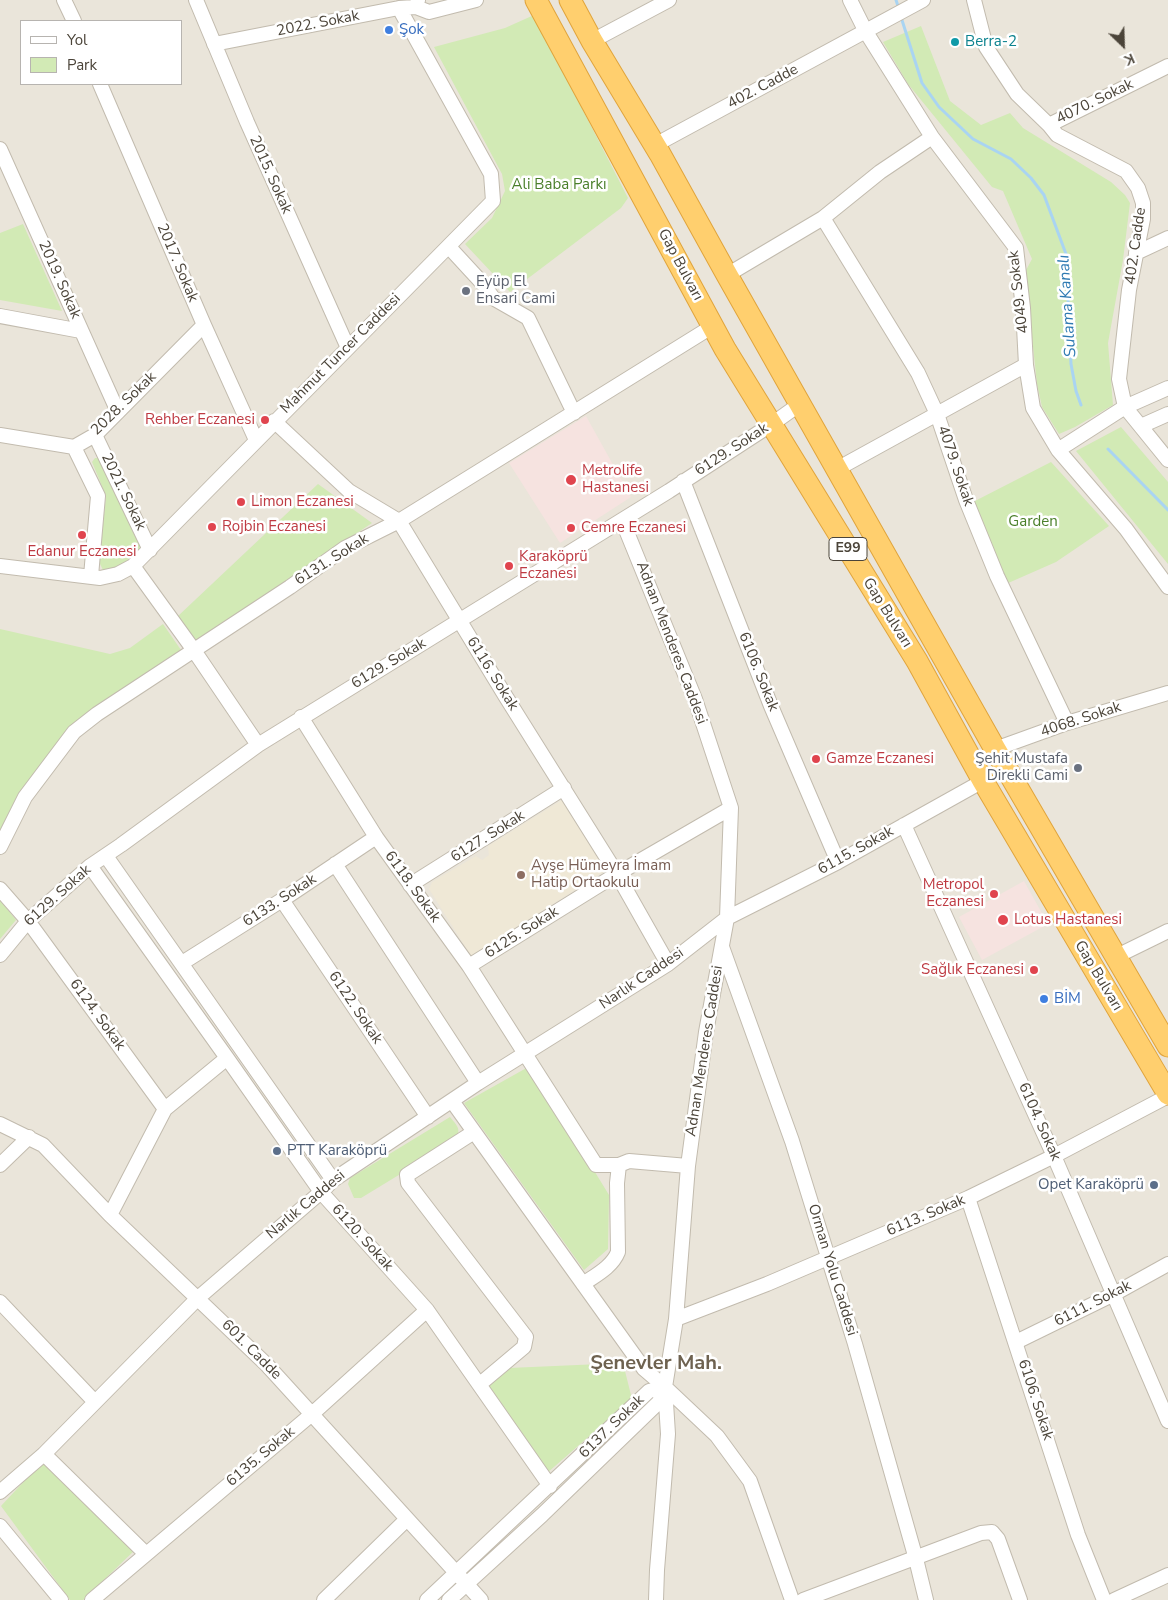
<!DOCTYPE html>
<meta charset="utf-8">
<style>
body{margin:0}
#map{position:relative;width:1168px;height:1600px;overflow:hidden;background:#f6f3ec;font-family:"Nunito Sans",sans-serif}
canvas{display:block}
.legend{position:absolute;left:20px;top:20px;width:162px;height:65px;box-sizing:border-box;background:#fff;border:1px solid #b7b4b0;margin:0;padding:6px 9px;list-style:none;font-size:15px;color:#4b4439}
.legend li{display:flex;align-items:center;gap:10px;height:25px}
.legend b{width:25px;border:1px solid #b7b4b0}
.north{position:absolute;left:1098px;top:20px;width:50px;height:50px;-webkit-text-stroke:4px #fff;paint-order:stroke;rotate:156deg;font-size:14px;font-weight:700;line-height:20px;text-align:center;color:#4b4439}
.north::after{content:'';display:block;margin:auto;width:18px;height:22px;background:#4b4439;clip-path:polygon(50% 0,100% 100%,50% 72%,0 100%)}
</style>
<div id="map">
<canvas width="1168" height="1600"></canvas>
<ul class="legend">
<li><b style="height:6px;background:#fff"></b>Yol</li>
<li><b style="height:14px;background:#d2eab5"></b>Park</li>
</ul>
<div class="north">K</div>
</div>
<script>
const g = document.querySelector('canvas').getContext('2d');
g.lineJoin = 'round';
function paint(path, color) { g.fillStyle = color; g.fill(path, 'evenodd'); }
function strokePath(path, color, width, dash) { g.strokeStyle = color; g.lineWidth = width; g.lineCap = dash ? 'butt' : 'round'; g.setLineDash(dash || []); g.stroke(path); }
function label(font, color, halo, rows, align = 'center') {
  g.font = font + ' "Nunito Sans",sans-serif'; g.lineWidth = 5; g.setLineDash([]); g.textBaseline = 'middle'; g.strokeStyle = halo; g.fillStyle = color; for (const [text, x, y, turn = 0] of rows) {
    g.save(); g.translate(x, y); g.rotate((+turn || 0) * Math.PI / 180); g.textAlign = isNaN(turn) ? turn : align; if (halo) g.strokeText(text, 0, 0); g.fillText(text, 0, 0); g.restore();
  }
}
paint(new Path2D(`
 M 0,0 L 1168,0 L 1168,1600 L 0,1600 ZM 21,21 L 181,21 L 181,84 L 21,84 Z`), '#eae5da');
paint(new Path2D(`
 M 562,800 L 568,803 L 608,869 L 471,956 L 429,889 L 432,882 L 476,856 L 482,860 L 489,855 L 488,846 Z`), '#efe8d6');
paint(new Path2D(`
 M 586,416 L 631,497 L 560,543 L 509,463 Z
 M 1024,881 L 1048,924 L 982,960 L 959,917 Z`), '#f6e3e0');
paint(new Path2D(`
 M 534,15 L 628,198 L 621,208 L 510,292 L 465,244 L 492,218 L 505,191 L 502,174 L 434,47 L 505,28 Z
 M 921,26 L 950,101 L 981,125 L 1010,113 L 1023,128 L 1111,182 L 1125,195 L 1130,203 L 1123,260 L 1108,343 L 1113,405 L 1075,427 L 1059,434 L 1042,407 L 1037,384 L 1025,272 L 1032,259 L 1003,191 L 992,187 L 908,84 L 883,42 Z
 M 23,224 L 62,311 L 0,300 L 0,233 Z
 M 1121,427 L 1168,482 L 1168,564 L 1076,451 Z
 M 95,458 L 99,458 L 142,550 L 116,569 L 103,570 L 99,562 L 106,496 L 92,462 Z
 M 1051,462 L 1109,526 L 1056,562 L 1006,584 L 973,502 Z
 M 318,484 L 372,523 L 195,642 L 177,617 Z
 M 163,624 L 181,650 L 72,730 L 0,833 L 0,629 L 110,654 L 130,648 Z
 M 0,900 L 16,920 L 0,939 Z
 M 530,1066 L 609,1195 L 608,1249 L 584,1270 L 464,1103 Z
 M 450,1117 C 459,1128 462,1130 453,1142 L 361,1198 L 354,1198 L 348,1184 L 350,1178 Z
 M 623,1363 L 632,1399 L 547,1473 L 486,1383 L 509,1368 Z
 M 44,1460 L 136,1549 L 83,1600 L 70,1600 L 1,1506 Z`), '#d2eab5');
strokePath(new Path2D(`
 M 896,0 L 899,9
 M 901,17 L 922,83 L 939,107 L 973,139 L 1011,159 L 1031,178 L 1044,195 L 1066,254 L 1071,364 L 1076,391 L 1081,405
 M 1108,449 L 1168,510`), '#a9d4f2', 3);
const minor = new Path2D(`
 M 64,0 L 74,21
 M 196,0 L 247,122 L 348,348
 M 850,0 L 866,32 L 932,137 L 1016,248 L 1023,308 L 1026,365 L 1033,408 L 1058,450 L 1126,529 L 1168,587
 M 974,0 L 986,47 L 1017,94 L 1049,125 L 1057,135 L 1126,171 L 1138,188 L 1143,203 L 1143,219 L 1129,290 L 1119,379 L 1125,407 L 1168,460
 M 416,7 L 429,12 L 476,0
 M 592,41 L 669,0
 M 214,44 L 399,8 L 416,7 L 418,0
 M 100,84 L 204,325 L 256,440
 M 1049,125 L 1168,66
 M 655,145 L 923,0
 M 0,149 L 118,412
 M 823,218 L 918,373 L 937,414 L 966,500 L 997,576 L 1067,723
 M 449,247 L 484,285 L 493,298 L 528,318 L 574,413
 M 1136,253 L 1168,238
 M 727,275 L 823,218 L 880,172 L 932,137
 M 0,316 L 81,331
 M 274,421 L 349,491 L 399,521 L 506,697 L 617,874 L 668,964
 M 1141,426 L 1168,414
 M 0,435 L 74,447 L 95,435 L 204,325
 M 95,435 L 150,550
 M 74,447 L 98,496 L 91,576
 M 1058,450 L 1125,407 L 1168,388
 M 837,469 L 1026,365
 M 683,481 L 771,706 L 838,862
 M 622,520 L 695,699 L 731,808 L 727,918 L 706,1032 L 688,1166 L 676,1319 L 665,1387 L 668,1434 L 657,1570 L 656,1600
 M 0,566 L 100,578 L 118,574 L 133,566 L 493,201 L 491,174 L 399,8
 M 133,566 L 193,649 L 258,745
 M 301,717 L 376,837 L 469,966 L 596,1165 L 619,1165
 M 995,749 L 1067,723 L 1168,693
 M 904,825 L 1054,1156 L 1168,1421
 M 0,847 L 25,797 L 74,732 L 97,714 L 290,587 L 345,548 L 399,521 L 713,326
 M 106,856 L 333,1180
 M 335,864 L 478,1083
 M 90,866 L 227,1058 L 321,1192 L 427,1310 L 550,1486
 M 410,885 L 564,788
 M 0,889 L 28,921 L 165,1109
 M 282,900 L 428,1117
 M 722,947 L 792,1141 L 855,1344 L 916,1559 L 926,1600
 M 0,955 L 28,921 L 90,866 L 121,845 L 258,745 L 669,491 L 772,424 L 800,404
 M 1115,957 L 1168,931
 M 182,963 L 282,900 L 376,837
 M 469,966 L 617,874 L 731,808
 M 452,1101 L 644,1369 L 665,1387 L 717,1436 L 750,1481 L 792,1600
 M 0,1124 L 43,1145 L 110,1215 L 267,1365 L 481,1600
 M 474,1132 L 407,1175 L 408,1183 L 526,1337 L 524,1347 L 480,1384
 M 0,1165 L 29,1137
 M 968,1198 L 1078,1535 L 1104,1600
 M 110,1215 L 165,1109 L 227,1058
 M 583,1284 C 596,1275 612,1267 618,1252 L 617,1183 L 619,1165 L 629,1161 L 688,1166
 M 0,1302 L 95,1402
 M 676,1319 L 767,1284 L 968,1198 L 1054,1156 L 1168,1096
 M 1016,1342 L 1114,1294 L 1168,1264
 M 44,1454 L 146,1554
 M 0,1492 L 44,1454 L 198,1298 L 321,1192 L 333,1180 L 478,1083 L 668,964 L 727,918 L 838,862 L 983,781
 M 0,1526 L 61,1600
 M 92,1600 L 312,1414 L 427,1310
 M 324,1600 L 407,1519
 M 427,1600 L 649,1391 L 665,1387 L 659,1402 L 542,1515 L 449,1600
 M 803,1600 L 981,1533 L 992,1532 L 998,1539 L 1020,1600
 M 1114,1600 L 1168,1575`);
const highway = new Path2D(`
 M 536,0 L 725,349 L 917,661 L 983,781 L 1168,1094
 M 570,0 L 592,41 L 660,154 L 727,275 L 995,749 L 1168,1046`);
strokePath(minor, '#c2bbae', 16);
strokePath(highway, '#e0a43c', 23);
strokePath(minor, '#fff', 14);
strokePath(highway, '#ffcf6e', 21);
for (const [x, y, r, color] of [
 [389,30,5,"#3f7fe0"],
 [955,42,5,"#0f9aa8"],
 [466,291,5,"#6b7280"],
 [265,420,5,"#e0444e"],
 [571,480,6,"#e0444e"],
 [241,502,5,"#e0444e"],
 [212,527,5,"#e0444e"],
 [571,528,5,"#e0444e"],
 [82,535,5,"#e0444e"],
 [509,566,5,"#e0444e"],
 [816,759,5,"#e0444e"],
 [1078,768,5,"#6b7280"],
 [521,875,5,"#8d6e63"],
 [994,894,5,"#e0444e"],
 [1003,920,6,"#e0444e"],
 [1034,970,5,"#e0444e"],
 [1044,999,5,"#3f7fe0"],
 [277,1151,5,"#5c6f8a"],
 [1154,1185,5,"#5c6f8a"]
]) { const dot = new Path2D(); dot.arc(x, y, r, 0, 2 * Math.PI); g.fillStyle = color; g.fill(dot); strokePath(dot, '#fff', 2); }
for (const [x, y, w] of [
 [848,549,38]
]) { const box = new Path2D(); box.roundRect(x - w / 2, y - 11.5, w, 23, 4); g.fillStyle = '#fff'; g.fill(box); strokePath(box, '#4b4439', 1); }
label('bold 14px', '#4b4439', null, [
 ["E99",848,549]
]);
label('15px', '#4b4439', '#fff', [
 ["2022. Sokak",318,24,-11],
 ["402. Cadde",763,87,-28],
 ["4070. Sokak",1095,102,-26],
 ["2015. Sokak",270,175,66],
 ["402. Cadde",1136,246,-82],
 ["2017. Sokak",177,263,67],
 ["Gap Bulvarı",680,265,62],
 ["2019. Sokak",59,280,66],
 ["4049. Sokak",1019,292,-97],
 ["Mahmut Tuncer Caddesi",341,354,-45],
 ["2028. Sokak",124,404,-44],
 ["6129. Sokak",732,450,-33],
 ["4079. Sokak",955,466,71],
 ["2021. Sokak",123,492,64],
 ["6131. Sokak",332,560,-32],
 ["Gap Bulvarı",887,613,58],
 ["Adnan Menderes Caddesi",671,643,69],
 ["6129. Sokak",389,664,-31],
 ["6106. Sokak",758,672,68],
 ["6116. Sokak",492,674,58],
 ["4068. Sokak",1081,720,-18],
 ["6127. Sokak",488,837,-32],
 ["6115. Sokak",856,851,-29],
 ["6118. Sokak",412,887,54],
 ["6129. Sokak",58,896,-42],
 ["6133. Sokak",280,901,-33],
 ["6125. Sokak",522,933,-32],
 ["Gap Bulvarı",1098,976,59],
 ["Narlık Caddesi",642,979,-34],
 ["6122. Sokak",355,1008,56],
 ["6124. Sokak",97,1015,54],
 ["Adnan Menderes Caddesi",705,1051,-81],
 ["6104. Sokak",1039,1122,66],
 ["Narlık Caddesi",306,1205,-40],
 ["6113. Sokak",926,1216,-23],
 ["6120. Sokak",362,1238,48],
 ["Orman Yolu Caddesi",832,1270,73],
 ["6111. Sokak",1093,1304,-27],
 ["601. Cadde",251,1350,45],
 ["6106. Sokak",1035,1400,72],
 ["6137. Sokak",612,1427,-44],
 ["6135. Sokak",261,1457,-40]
]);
label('15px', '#366cbe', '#fff', [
 ["Şok",399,30],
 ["BİM",1054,999]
], 'left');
label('15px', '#0d838f', '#fff', [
 ["Berra-2",965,42]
], 'left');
label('15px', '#4a7f2a', '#fff', [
 ["Ali Baba Parkı",559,185],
 ["Garden",1033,522]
]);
label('15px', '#5b616d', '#fff', [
 ["Eyüp El",476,282],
 ["Ensari Cami",476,299],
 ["Şehit Mustafa",1068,759,"right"],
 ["Direkli Cami",1068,776,"right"]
], 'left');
label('15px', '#be3a42', '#fff', [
 ["Rehber Eczanesi",255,420,"right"],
 ["Metrolife",582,471],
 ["Hastanesi",582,488],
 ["Limon Eczanesi",251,502],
 ["Rojbin Eczanesi",222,527],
 ["Cemre Eczanesi",581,528],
 ["Edanur Eczanesi",82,552,"center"],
 ["Karaköprü",519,557],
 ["Eczanesi",519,574],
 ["Gamze Eczanesi",826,759],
 ["Metropol",984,885,"right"],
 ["Eczanesi",984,902,"right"],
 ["Lotus Hastanesi",1014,920],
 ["Sağlık Eczanesi",1024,970,"right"]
], 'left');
label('15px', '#785e54', '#fff', [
 ["Ayşe Hümeyra İmam",531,866],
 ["Hatip Ortaokulu",531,883]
], 'left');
label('15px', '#4e5e75', '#fff', [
 ["PTT Karaköprü",287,1151],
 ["Opet Karaköprü",1144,1185,"right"]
], 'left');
label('italic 16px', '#2e7ab2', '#fff', [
 ["Sulama Kanalı",1068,306,-94]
]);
label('bold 20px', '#6e6250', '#fff', [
 ["Şenevler Mah.",656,1364]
]);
</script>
